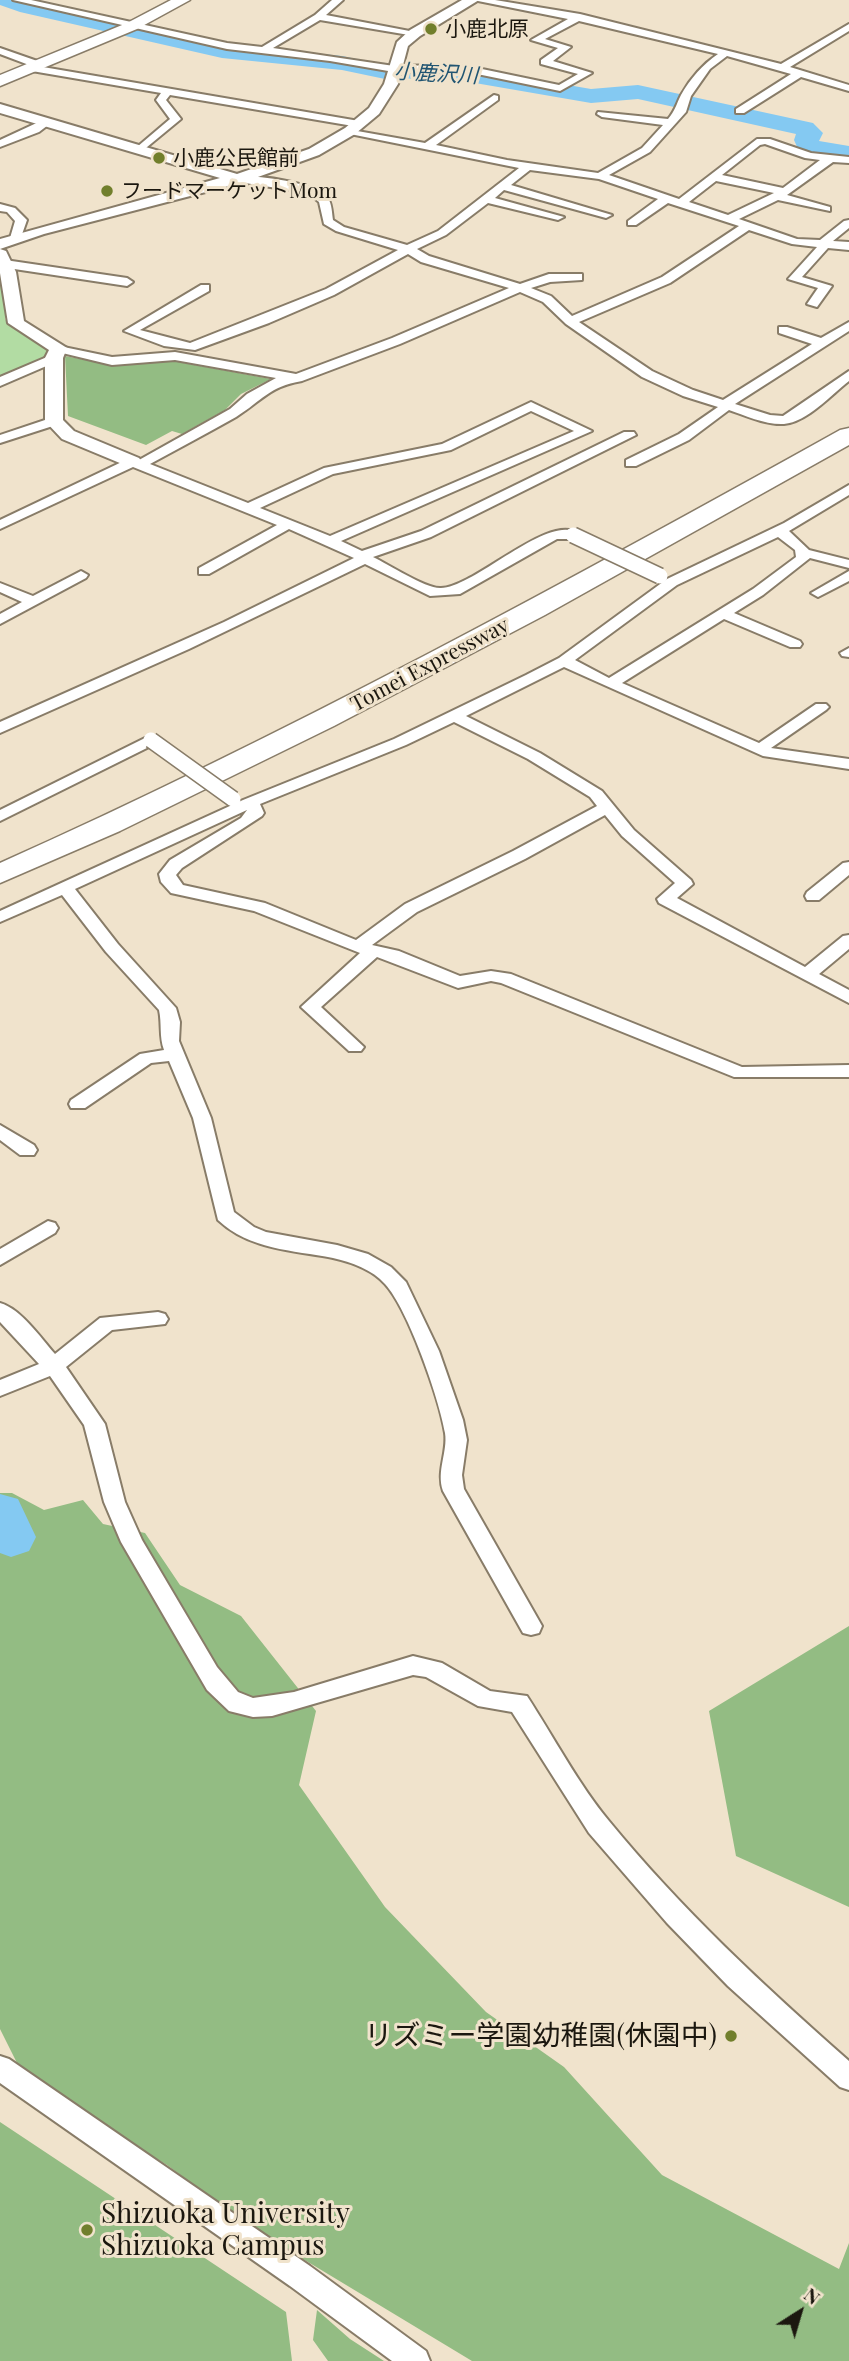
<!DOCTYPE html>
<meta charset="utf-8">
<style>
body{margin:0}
#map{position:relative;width:849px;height:2361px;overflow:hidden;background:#f0e3cc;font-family:"Playfair Display",serif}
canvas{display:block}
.north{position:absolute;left:765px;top:2277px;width:70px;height:70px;-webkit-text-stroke:5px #f0e3cc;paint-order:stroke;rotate:37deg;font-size:19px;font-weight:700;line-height:28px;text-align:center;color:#1b170f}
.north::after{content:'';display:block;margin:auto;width:24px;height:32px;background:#1b170f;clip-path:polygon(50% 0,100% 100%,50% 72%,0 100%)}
</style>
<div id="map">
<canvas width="849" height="2361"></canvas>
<div class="north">N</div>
</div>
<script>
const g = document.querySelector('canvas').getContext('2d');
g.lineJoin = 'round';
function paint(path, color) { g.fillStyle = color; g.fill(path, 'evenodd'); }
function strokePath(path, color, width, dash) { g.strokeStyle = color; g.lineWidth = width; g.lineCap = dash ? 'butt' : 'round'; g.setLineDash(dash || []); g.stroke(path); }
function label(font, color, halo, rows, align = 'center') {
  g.font = font + ' "Playfair Display","Noto Sans JP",serif'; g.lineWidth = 6; g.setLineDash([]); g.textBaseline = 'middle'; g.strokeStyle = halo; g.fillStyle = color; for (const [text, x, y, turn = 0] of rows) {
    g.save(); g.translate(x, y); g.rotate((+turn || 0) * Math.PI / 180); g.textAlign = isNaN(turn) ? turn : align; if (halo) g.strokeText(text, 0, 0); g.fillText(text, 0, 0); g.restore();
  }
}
paint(new Path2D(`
 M 0,272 L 5,295 L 5,319 C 18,334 38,338 52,353 L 0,380 Z`), '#b2dca3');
paint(new Path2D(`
 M 65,356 L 112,365 L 173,361 L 271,379 L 241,394 L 225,410 L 182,434 L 172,431 L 146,445 L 68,416 Z
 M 0,1493 L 12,1493 L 44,1510 L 83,1500 L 103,1524 L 145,1533 L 180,1585 L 241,1616 L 316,1711 L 299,1785 L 385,1907 L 486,2012 L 564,2067 L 662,2175 L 839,2269 L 849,2243 L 849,2361 L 472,2361 L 255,2230 L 167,2165 L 69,2106 L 19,2067 L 0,2029 Z
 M 849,1626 L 849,1907 L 736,1856 L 709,1711 Z
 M 0,2122 L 286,2312 L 292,2361 L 0,2361 Z
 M 317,2310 L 350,2339 L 384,2361 L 328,2361 L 313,2340 Z`), '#93bc83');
paint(new Path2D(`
 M 0,0 L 29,0 L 73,8 L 222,44 L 342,56 L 385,65 L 446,64 L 591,89 L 638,85 L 813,123 L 823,133 L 819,141 L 849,146 L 849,160 L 820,157 L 799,151 L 794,140 L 796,134 L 638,99 L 591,103 L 446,78 L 385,79 L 342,70 L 222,58 L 20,12 L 0,5 Z
 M 0,1494 L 18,1499 L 36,1537 L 29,1551 L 11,1557 L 0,1553 Z`), '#84c9f2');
const street = new Path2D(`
 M 13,0 L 31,0 L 227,43 L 262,47 L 315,15 L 332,0 L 343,0 L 326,15 L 420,33 L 415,36 L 320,20 L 273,48 L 394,66 L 449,65 L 482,69 L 559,85 L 578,74 L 541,64 L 541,60 L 558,48 L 531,40 L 568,19 L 473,0 L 495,0 L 580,14 L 781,64 L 849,24 L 849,31 L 790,67 L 849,85 L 849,91 L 801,77 L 744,113 L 736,113 L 736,109 L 791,74 L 727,56 L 710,69 L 691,96 L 686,112 L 650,152 L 609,175 L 679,199 L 757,139 L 770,139 L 811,153 L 849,157 L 849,163 L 833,162 L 787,195 L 830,207 L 830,211 L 778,200 L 739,219 L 797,239 L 820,240 L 844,221 L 849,220 L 849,228 L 833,241 L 849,242 L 849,250 L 828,248 L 802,277 L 832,286 L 817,307 L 807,304 L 818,288 L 788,279 L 817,247 L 792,244 L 749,230 L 670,283 L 579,322 L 652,371 L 693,390 L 723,400 L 812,344 L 779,333 L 779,327 L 787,327 L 821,338 L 849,322 L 849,331 L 735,404 L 770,415 L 783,416 L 849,371 L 849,381 C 831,395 807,422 784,424 C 766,425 746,416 729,410 L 689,440 L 636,466 L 626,466 L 626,460 L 679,434 L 718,407 L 683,396 L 642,377 L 566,324 L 543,302 L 520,292 L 400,344 L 302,381 C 268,387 263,400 236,417 C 208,433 179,448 150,464 L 248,503 L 324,468 L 442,444 L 531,402 L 592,431 L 341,541 L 362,551 L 421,531 L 624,432 L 634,432 L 636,435 L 431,537 L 373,557 C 388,564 426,589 441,588 C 476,587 552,509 580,535 L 573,539 L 557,539 L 460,594 L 430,596 L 365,564 L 189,649 L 0,733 L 0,722 L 224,622 L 354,558 L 289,529 L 209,574 L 199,574 L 199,568 L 277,525 L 133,467 L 0,529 L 0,520 L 128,459 L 139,460 L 230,409 L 247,394 L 276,378 L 175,360 L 112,365 L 54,351 L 54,345 L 112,357 L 175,352 L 296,374 L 392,338 L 509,288 L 421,262 L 408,254 L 334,295 L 269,323 L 195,350 L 164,346 L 124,331 L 201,285 L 209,285 L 209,291 L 140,330 L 190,343 L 326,289 L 398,250 L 336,231 L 324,224 L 319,202 L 308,193 L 239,182 L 233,179 L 235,177 C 255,174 315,182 328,198 C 332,204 332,214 333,220 L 344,227 L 407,245 L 438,231 L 519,168 L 350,134 L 346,133 L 346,129 L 425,143 L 494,95 L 498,96 L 498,100 L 436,145 L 507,160 L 598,173 L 642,148 L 663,125 L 602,117 L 597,114 L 598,112 L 668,119 C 675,111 676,105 681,95 C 690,79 703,64 718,54 L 579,21 L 545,39 L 571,47 L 553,61 L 592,73 L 560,91 L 482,75 L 449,71 L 394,72 L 330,61 L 227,49 ZM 765,144 L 805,158 L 820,160 L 783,188 L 722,175 L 760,145 ZM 530,170 L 599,179 L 658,199 L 628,221 L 628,225 L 636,225 L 668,203 L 739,226 L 662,277 L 572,316 L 551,296 L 531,288 L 550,282 L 582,280 L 582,274 L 549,274 L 520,284 L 429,256 L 417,249 L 446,235 L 488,203 L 558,220 L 564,217 L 495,198 L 504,190 L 606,218 L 612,215 L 511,185 ZM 716,181 L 774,193 L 728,215 L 689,202 ZM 531,411 L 574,431 L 330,536 L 260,508 L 333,474 L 451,450 Z
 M 0,48 L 43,63 L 43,67 L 359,121 L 364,124 L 359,127 L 170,95 L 166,100 L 181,119 L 141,152 L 136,149 L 137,147 L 170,119 L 156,100 L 161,93 L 26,70 L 25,68 L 29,65 L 0,54 Z
 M 43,120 L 52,122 L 39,132 L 0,147 L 0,140 Z
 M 0,204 L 15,208 L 27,220 L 20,240 L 10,238 L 15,221 L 7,212 L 0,211 Z
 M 5,260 L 127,278 L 133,282 L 127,286 L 1,267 L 0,263 Z
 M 54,354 L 58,355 L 58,361 L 0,386 L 0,377 Z
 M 54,417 L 61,421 L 59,424 L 0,443 L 0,435 Z
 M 849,485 L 849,495 L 789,531 L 809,550 L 849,560 L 849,568 L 810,558 L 763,595 L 734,613 L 800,641 L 802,644 L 800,647 L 790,647 L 724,619 L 622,683 L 759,743 L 816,704 L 826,704 L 829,707 L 826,710 L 771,748 L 849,759 L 849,769 L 763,756 L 564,667 L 466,716 L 540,753 L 602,791 L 634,830 L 691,880 L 693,884 L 677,898 L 805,967 L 843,936 L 849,935 L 849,949 L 819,974 L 849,990 L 849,1003 L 659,903 L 657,899 L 675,883 L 622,836 L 605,815 L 525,859 L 417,912 L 372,945 L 399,951 L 460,976 L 491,971 L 511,974 L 742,1067 L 849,1065 L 849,1077 L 734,1077 L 501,983 L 491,981 L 458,988 L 377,957 L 321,1007 L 364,1047 L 361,1051 L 349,1051 L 301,1007 L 360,953 L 254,911 L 171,893 L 161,882 L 159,874 L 170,860 L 241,818 L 247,810 L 75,889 L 118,944 L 176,1008 L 180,1022 L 179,1041 L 211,1118 L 234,1212 L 254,1227 L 266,1232 L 337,1245 L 368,1254 L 391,1267 L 406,1282 L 439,1351 L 463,1420 L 467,1440 L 462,1475 L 464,1489 L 542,1626 L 539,1633 L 531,1635 L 523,1633 L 443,1491 C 436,1471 448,1452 445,1433 C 439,1398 408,1309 385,1284 C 373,1270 351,1262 333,1258 C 292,1250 250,1250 218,1220 L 193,1118 L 169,1061 L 151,1063 L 85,1108 L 71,1108 L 69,1104 L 71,1100 L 140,1054 L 164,1050 C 159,1037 162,1023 159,1010 L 106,952 L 62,895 L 0,922 L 0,911 L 243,800 L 394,739 L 526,675 L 559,658 L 667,579 L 784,523 ZM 778,537 L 795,550 L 796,557 L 753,589 L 609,678 L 575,660 L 677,585 ZM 454,722 L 528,759 L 590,797 L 597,806 L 513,851 L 405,904 L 356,940 L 265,903 L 183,885 L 176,875 L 182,868 L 262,816 L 264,813 L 260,804 L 406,745 Z
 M 81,571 L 88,575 L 86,578 L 0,624 L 0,614 L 22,602 L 0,592 L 0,583 L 33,596 Z
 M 849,571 L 849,581 L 818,597 L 811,593 Z
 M 849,648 L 849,657 L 842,656 L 840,653 Z
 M 151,735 L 157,737 L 159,740 L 157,743 L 0,821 L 0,810 Z
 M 849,862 L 849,875 L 819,900 L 807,900 L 805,896 L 807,892 L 843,863 Z
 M 0,1125 L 34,1145 L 37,1150 L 34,1155 L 20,1155 L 0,1140 Z
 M 48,1221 L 55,1223 L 58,1228 L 55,1233 L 0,1265 L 0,1249 Z
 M 0,1303 C 21,1309 40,1337 55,1354 L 100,1318 L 158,1312 L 165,1314 L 168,1319 L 165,1324 L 112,1330 L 66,1367 L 105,1424 L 125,1502 L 142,1540 L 217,1667 L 238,1692 L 253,1698 L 294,1692 L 413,1656 L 442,1663 L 490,1691 L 527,1696 C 553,1736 579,1785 609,1821 C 682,1910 763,1985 849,2061 L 849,2090 L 840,2087 L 728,1986 L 667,1923 L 589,1833 L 512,1712 L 478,1706 L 426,1677 L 413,1675 L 272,1716 L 253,1717 L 229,1711 L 207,1690 L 121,1542 L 104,1502 L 84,1425 L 50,1376 L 0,1396 L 0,1380 L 39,1364 L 0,1322 Z
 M 0,2056 L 9,2059 L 310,2266 L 426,2351 L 430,2361 L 392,2361 L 290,2286 L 0,2083 Z`);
const secondary = new Path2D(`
 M 462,0 L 479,0 L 420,36 L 408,46 L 398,84 L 379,114 L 355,134 L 319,155 L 244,182 L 44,234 L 0,249 L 0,239 L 220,178 L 0,113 L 0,104 L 237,174 L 309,149 L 345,128 L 369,108 L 384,84 L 397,42 L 410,30 Z
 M 0,249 L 6,251 L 16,272 L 24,321 L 67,348 L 63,358 L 63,420 L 74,431 L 139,458 L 142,462 L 139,466 L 127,466 L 62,439 L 45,421 L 45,358 L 49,350 L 8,323 L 0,273 Z`);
const primary = new Path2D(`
 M 171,0 L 190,0 L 137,29 L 0,86 L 0,75 L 127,23 Z`);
const highway = new Path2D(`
 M 849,428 L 849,445 L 545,615 L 334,726 L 120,831 L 0,883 L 0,863 C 288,734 565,583 840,430 Z`);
strokePath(street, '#887c68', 4);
strokePath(secondary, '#887c68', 4);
strokePath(primary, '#887c68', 3);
strokePath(highway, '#887c68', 3);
paint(street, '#fff');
paint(secondary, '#fff');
paint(primary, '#fff');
paint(highway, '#fff');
const streetBridge = new Path2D(`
 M 573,535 L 660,576
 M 151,740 L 233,799`);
strokePath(streetBridge, '#887c68', 18, []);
strokePath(streetBridge, '#fff', 15);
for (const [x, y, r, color] of [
 [431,29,7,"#717f2c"],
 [159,158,7,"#717f2c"],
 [107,191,7,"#717f2c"],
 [731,2036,7,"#717f2c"],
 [87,2230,7,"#717f2c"]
]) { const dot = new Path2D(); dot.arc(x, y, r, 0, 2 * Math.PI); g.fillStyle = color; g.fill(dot); strokePath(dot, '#f0e3cc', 2.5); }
label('21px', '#1b170f', '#f0e3cc', [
 ["小鹿北原",445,29],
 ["小鹿公民館前",173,158],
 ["フードマーケットMom",121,191]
], 'left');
label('italic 21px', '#215572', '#f0e3cc', [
 ["小鹿沢川",436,74,3]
]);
label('21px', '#1b170f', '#f0e3cc', [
 ["Tomei Expressway",430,665,-28]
]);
label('28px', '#1b170f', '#f0e3cc', [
 ["リズミー学園幼稚園(休園中)",717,2036],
 ["Shizuoka University",101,2214,"left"],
 ["Shizuoka Campus",101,2246,"left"]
], 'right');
</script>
